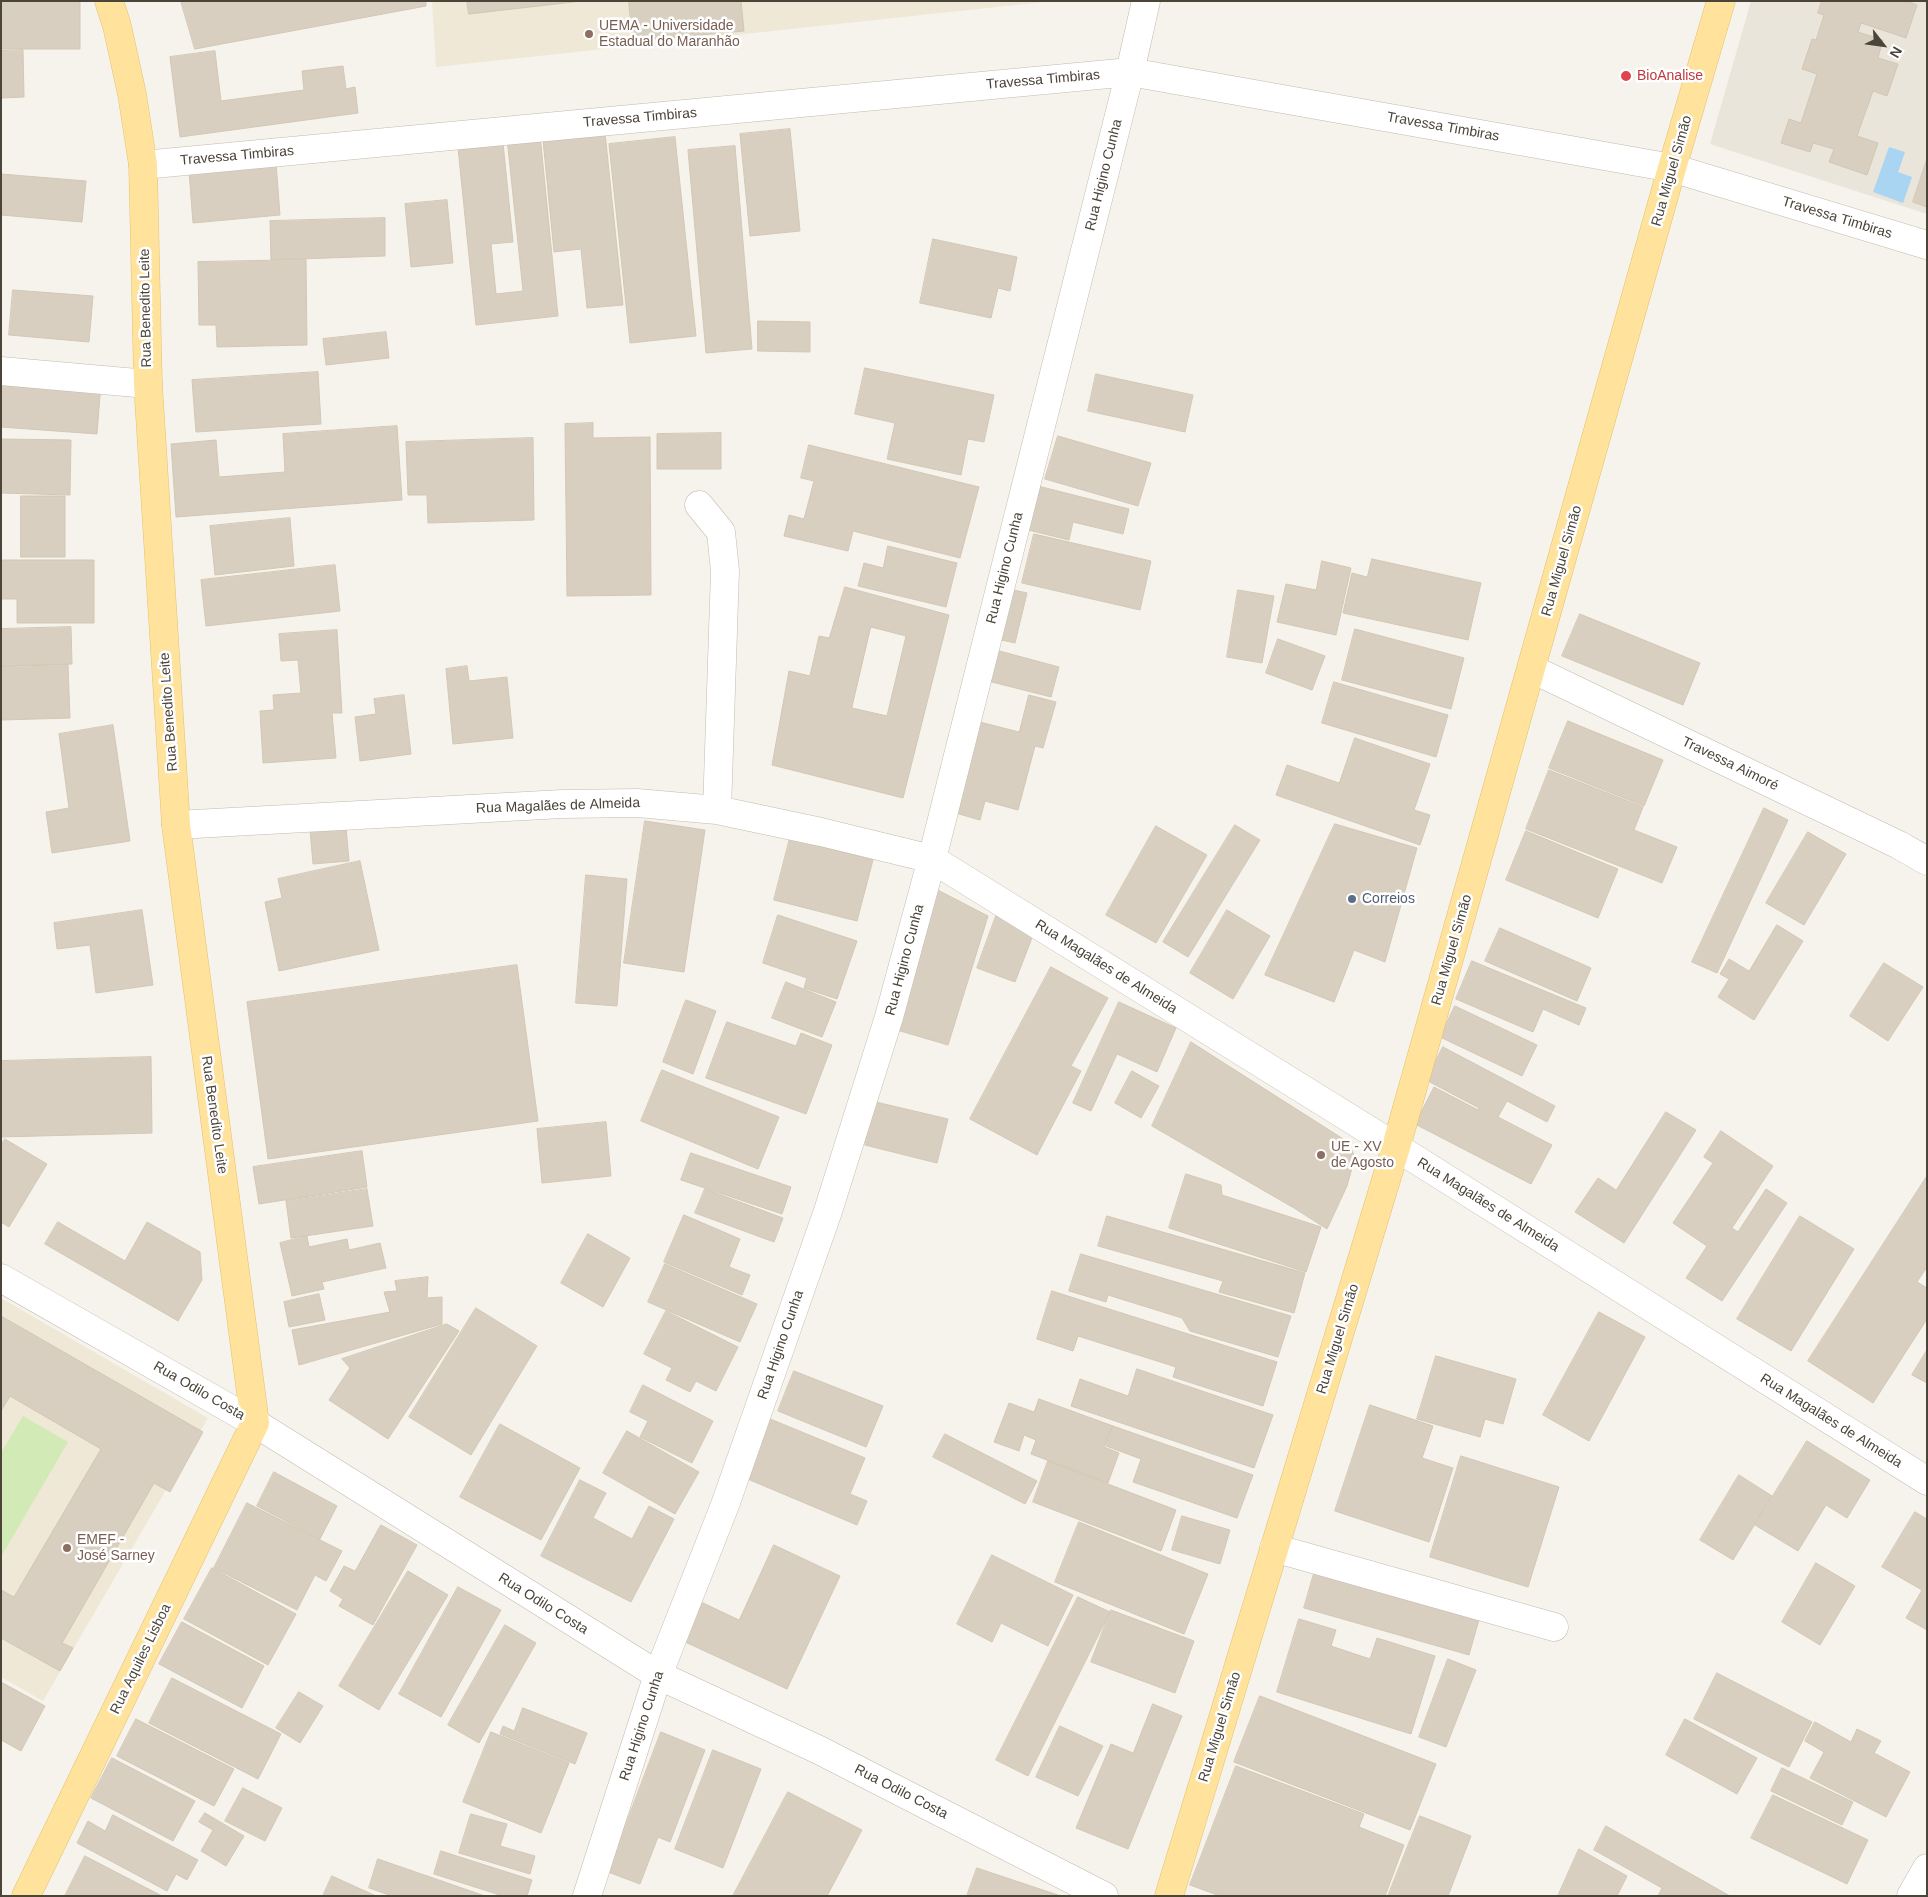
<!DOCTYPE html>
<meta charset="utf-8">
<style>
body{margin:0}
#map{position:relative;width:1928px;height:1897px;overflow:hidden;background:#f6f3ec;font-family:Arial,sans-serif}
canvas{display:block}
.frame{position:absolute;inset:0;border:2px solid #4b4439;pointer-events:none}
.north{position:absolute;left:1858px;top:20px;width:50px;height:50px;-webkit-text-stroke:4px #fff;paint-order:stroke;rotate:120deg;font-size:14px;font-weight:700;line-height:20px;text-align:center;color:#4b4439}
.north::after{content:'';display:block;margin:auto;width:18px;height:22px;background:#4b4439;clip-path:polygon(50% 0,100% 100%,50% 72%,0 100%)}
</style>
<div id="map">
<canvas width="1928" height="1897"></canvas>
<div class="frame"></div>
<div class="north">N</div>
</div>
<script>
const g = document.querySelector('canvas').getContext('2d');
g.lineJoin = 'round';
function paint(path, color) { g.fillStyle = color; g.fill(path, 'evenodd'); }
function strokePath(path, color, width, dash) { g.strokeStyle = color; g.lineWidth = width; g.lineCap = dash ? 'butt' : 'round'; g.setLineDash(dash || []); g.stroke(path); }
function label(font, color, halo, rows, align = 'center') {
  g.font = font + ' Arial,sans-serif'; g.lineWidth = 5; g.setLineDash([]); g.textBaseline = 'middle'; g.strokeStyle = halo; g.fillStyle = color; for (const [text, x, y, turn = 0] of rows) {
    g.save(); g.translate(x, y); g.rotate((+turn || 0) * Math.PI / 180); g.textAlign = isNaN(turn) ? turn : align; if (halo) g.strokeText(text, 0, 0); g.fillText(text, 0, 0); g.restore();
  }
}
paint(new Path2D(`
 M 1751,1 L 1927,1 L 1927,214 L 1710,144 Z`), '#eae5da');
paint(new Path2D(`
 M 432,1 L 1053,1 L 436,67 Z
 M 1,1298 L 208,1418 L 43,1701 L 1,1677 Z`), '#efe8d6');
paint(new Path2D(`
 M 23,1416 L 68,1442 L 1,1557 L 1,1453 Z`), '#d2eab5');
paint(new Path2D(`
 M 1889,147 L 1905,152 L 1898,172 L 1912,177 L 1903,203 L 1873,192 Z`), '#a9d4f2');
const building = new Path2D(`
 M 1,1 L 80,1 L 80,49 L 1,49 Z
 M 181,1 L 426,1 L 426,6 L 195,49 Z
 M 467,1 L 582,1 L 469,14 Z
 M 629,1 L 741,1 L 744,31 L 633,41 Z
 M 1822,1 L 1907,1 L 1917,5 L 1906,38 L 1861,23 L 1858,32 L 1883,40 L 1878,58 L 1898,64 L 1887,96 L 1873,91 L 1857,136 L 1878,143 L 1867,175 L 1829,162 L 1834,149 L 1813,143 L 1810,152 L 1781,143 L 1789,119 L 1801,123 L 1817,74 L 1802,69 L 1812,39 L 1816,40 L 1824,15 L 1818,13 Z
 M 23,50 L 24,97 L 1,98 L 1,51 Z
 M 215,51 L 221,101 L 304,90 L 302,71 L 343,66 L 346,89 L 355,87 L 358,113 L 180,137 L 170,57 Z
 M 790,129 L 800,231 L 750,236 L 740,134 Z
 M 605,133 L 623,305 L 587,308 L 581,249 L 554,252 L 543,140 Z
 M 540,135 L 558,316 L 476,325 L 458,148 L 503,143 L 513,242 L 491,244 L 496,294 L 523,291 L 507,138 Z
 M 675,137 L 696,336 L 630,343 L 609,144 Z
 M 735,146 L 752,349 L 706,353 L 688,150 Z
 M 1927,159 L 1927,207 L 1913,202 Z
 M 276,163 L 280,215 L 193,223 L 189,171 Z
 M 1,174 L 86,181 L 82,222 L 1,215 Z
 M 447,200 L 453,263 L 411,267 L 405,204 Z
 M 385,218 L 385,256 L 271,260 L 270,221 Z
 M 933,239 L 1017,257 L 1010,291 L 998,288 L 991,318 L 920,303 Z
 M 306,260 L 307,345 L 217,347 L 216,325 L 199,325 L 198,262 Z
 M 13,290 L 93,296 L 89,342 L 9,335 Z
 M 758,321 L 810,322 L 810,352 L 758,351 Z
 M 386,332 L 389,358 L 326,365 L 323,339 Z
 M 865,368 L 994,395 L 984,442 L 968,439 L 961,475 L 887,459 L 895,423 L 855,414 Z
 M 318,372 L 321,424 L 196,432 L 192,380 Z
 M 1096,374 L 1193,395 L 1185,432 L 1088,411 Z
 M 1,376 L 101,383 L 97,434 L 1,427 Z
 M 593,423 L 593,438 L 650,437 L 651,595 L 567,596 L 565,424 Z
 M 397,426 L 402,500 L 176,517 L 171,444 L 216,440 L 219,477 L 285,472 L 283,434 Z
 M 721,433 L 721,469 L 657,469 L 657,434 Z
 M 1058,436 L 1151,463 L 1138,506 L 1045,479 Z
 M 533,438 L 534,520 L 428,523 L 427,495 L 408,495 L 406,442 Z
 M 1,439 L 71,440 L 70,495 L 1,493 Z
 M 809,445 L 979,487 L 960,558 L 853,531 L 848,551 L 784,536 L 789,515 L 804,519 L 814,481 L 801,478 Z
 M 1034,485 L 1129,509 L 1123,534 L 1073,522 L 1069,540 L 1024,529 Z
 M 21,496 L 65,496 L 65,557 L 21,557 Z
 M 290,518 L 294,566 L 215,575 L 210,526 Z
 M 1034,534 L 1151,561 L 1140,610 L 1022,583 Z
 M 888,546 L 957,563 L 946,607 L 858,586 L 864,563 L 883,568 Z
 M 1372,559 L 1481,583 L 1468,640 L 1343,613 L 1352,573 L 1367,577 Z
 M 1,560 L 94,560 L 94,623 L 17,623 L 17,599 L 1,599 Z
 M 1322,561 L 1351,568 L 1336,635 L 1277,622 L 1286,584 L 1316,590 Z
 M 335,565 L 340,611 L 206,626 L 201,580 Z
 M 845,587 L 949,615 L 903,798 L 772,765 L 789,671 L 810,676 L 819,636 L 829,638 ZM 871,627 L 906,636 L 887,716 L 852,708 Z
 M 1005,588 L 1027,593 L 1015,643 L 992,638 Z
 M 1238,590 L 1274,596 L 1262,663 L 1227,657 Z
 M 1580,614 L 1700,663 L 1683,705 L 1562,656 Z
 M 71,627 L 72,664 L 1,666 L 1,629 Z
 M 1355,629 L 1464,658 L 1451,709 L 1342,680 Z
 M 337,630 L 342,713 L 332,713 L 336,758 L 263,763 L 260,711 L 274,710 L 273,695 L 301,693 L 298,660 L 281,661 L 279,634 Z
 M 1278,639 L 1325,656 L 1312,690 L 1266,673 Z
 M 992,649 L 1059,667 L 1051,697 L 984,680 Z
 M 68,665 L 70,718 L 1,720 L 1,667 Z
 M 467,666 L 469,681 L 507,677 L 513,738 L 453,744 L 446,669 Z
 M 1334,682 L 1448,715 L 1436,757 L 1322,723 Z
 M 404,695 L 411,754 L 360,761 L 355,717 L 376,714 L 374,699 Z
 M 1029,695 L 1056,702 L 1043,748 L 1035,746 L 1018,810 L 985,801 L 980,820 L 952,812 L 976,721 L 1019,732 Z
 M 1568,721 L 1663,760 L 1644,806 L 1549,768 Z
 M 113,725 L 130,841 L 52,853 L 46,812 L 69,808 L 59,734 Z
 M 1355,738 L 1430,764 L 1414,810 L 1430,815 L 1420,845 L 1276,795 L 1287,765 L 1339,783 Z
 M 1549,770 L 1643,807 L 1634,830 L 1677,847 L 1662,883 L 1526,829 Z
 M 1764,808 L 1788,820 L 1717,973 L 1692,962 Z
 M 645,821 L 705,830 L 684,972 L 624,963 Z
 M 1335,824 L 1417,848 L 1385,962 L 1354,950 L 1334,1002 L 1265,975 Z
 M 1235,825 L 1260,840 L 1188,957 L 1163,942 Z
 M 1156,826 L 1207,855 L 1156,943 L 1106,915 Z
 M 346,827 L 349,861 L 313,864 L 310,830 Z
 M 1526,831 L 1618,869 L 1598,918 L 1506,880 Z
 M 1808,832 L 1846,854 L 1804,925 L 1766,903 Z
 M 790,838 L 873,860 L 857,921 L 774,900 Z
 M 360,861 L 379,950 L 279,971 L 265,902 L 282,898 L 278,879 Z
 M 586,875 L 627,879 L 617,1006 L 576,1003 Z
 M 930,886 L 988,916 L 948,1045 L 890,1028 Z
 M 142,910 L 153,985 L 96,993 L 90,945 L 57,949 L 54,923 Z
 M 1227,910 L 1270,936 L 1233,999 L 1190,973 Z
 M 778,915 L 857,941 L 837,999 L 804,988 L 807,978 L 763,963 Z
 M 996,916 L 1035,930 L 1015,982 L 977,968 Z
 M 1777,925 L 1803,941 L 1754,1020 L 1718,997 L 1729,979 L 1720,974 L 1729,959 L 1749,971 Z
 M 1500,928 L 1591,968 L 1577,1001 L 1485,961 Z
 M 1472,961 L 1586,1008 L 1579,1025 L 1543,1009 L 1533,1032 L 1456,999 Z
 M 1884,963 L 1923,987 L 1888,1041 L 1850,1016 Z
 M 517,965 L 538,1121 L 268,1159 L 247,1002 Z
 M 1051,967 L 1108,998 L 1071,1066 L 1081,1071 L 1037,1155 L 970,1119 Z
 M 786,982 L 836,1002 L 822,1037 L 772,1018 Z
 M 686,1000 L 716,1011 L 693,1074 L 663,1062 Z
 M 1119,1002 L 1176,1028 L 1157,1072 L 1117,1054 L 1091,1111 L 1073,1103 Z
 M 1455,1006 L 1537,1045 L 1522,1076 L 1440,1037 Z
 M 727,1022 L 796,1046 L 801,1033 L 832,1045 L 806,1114 L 706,1078 Z
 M 1191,1042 L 1348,1142 L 1353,1152 L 1354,1161 L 1347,1186 L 1327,1229 L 1294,1208 L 1152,1126 Z
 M 1443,1047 L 1555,1106 L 1547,1122 L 1507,1101 L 1498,1117 L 1552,1145 L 1531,1184 L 1415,1124 L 1434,1087 L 1478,1110 L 1479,1108 L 1426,1080 Z
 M 151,1057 L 152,1133 L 1,1137 L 1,1061 Z
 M 662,1070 L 779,1117 L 758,1169 L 641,1121 Z
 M 1132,1071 L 1159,1086 L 1141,1118 L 1115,1103 Z
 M 876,1102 L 948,1119 L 937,1163 L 865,1145 Z
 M 1666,1112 L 1696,1130 L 1624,1243 L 1575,1212 L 1598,1178 L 1616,1190 Z
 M 606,1122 L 611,1176 L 542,1183 L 537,1129 Z
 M 1721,1131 L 1773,1166 L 1732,1228 L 1738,1232 L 1766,1189 L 1787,1203 L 1722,1301 L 1686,1278 L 1707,1246 L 1673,1223 L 1713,1163 L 1704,1157 Z
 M 5,1139 L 47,1164 L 9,1227 L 1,1222 L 1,1145 Z
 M 362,1151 L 367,1187 L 259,1204 L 253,1167 Z
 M 691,1153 L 791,1187 L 782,1214 L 681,1180 Z
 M 1186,1174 L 1221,1185 L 1222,1195 L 1321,1227 L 1306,1272 L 1169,1228 Z
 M 1927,1176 L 1927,1267 L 1917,1282 L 1927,1288 L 1927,1319 L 1873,1403 L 1808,1361 Z
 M 367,1189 L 373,1226 L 291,1238 L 286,1201 Z
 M 705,1189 L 783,1218 L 774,1242 L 695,1213 Z
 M 684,1215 L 740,1239 L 729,1267 L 750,1275 L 742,1295 L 664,1262 Z
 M 1107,1216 L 1305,1273 L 1294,1313 L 1219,1292 L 1223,1281 L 1098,1246 Z
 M 1800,1216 L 1854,1249 L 1791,1351 L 1737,1319 Z
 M 58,1222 L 125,1261 L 147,1222 L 200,1252 L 202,1280 L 178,1321 L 45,1244 Z
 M 588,1234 L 630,1258 L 603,1307 L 561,1283 Z
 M 307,1236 L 309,1247 L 347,1239 L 349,1250 L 380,1243 L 386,1268 L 322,1282 L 324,1289 L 292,1296 L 280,1243 Z
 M 1081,1254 L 1291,1316 L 1278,1357 L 1190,1331 L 1182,1318 L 1108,1295 L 1106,1302 L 1069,1291 Z
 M 665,1264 L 757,1304 L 740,1342 L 648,1302 Z
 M 428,1277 L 427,1298 L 442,1297 L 442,1324 L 299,1365 L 292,1330 L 390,1312 L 384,1292 L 397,1291 L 395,1281 Z
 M 1052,1291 L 1277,1362 L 1263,1406 L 1173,1377 L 1176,1367 L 1078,1336 L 1073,1351 L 1037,1339 Z
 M 319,1294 L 325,1320 L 289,1327 L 284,1302 Z
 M 476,1308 L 537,1346 L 471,1455 L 409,1417 Z
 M 666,1311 L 738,1347 L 716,1391 L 696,1381 L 690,1392 L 666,1380 L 672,1368 L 644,1354 Z
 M 1599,1312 L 1645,1337 L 1589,1441 L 1543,1415 Z
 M 1,1316 L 203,1432 L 170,1492 L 154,1483 L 62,1643 L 73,1648 L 60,1671 L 1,1638 L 1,1590 L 14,1597 L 101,1449 L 10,1396 L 1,1411 Z
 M 447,1324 L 459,1331 L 388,1439 L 329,1400 L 350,1368 L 342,1359 Z
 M 1927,1350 L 1927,1383 L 1912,1375 Z
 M 1436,1356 L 1516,1379 L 1503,1424 L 1485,1419 L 1480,1437 L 1417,1419 Z
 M 1137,1369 L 1273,1415 L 1254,1468 L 1071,1406 L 1080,1379 L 1128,1396 Z
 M 794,1371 L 883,1406 L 866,1447 L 778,1411 Z
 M 643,1385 L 713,1421 L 692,1463 L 640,1437 L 648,1421 L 630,1412 Z
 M 1039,1399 L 1113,1426 L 1104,1447 L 1119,1453 L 1108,1483 L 1031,1454 L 1036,1440 L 1024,1435 L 1019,1451 L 994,1442 L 1009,1403 L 1034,1412 Z
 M 1370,1405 L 1433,1426 L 1422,1458 L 1453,1468 L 1429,1542 L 1335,1511 Z
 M 763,1416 L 865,1458 L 850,1494 L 867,1501 L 857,1525 L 738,1475 Z
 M 500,1424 L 580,1468 L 541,1540 L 460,1497 Z
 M 1113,1426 L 1253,1475 L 1237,1518 L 1133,1482 L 1141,1459 L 1106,1446 Z
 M 627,1431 L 699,1472 L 675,1514 L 603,1473 Z
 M 945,1434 L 1037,1481 L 1025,1504 L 933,1457 Z
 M 1807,1441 L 1870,1480 L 1847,1518 L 1826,1505 L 1798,1551 L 1755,1525 Z
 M 1461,1456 L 1559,1487 L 1528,1587 L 1430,1557 Z
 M 1048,1461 L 1176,1510 L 1161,1551 L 1033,1502 Z
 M 274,1472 L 337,1506 L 320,1539 L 257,1506 Z
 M 1739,1475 L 1772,1496 L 1733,1560 L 1700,1540 Z
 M 580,1480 L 606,1493 L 593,1518 L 632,1539 L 649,1506 L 674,1519 L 631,1602 L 541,1556 Z
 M 247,1503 L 342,1551 L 326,1581 L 315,1575 L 297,1610 L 214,1568 Z
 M 1915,1512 L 1927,1519 L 1927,1630 L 1906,1618 L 1922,1590 L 1882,1567 Z
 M 1182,1516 L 1230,1530 L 1220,1564 L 1172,1550 Z
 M 1079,1522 L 1208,1574 L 1184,1634 L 1055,1582 Z
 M 381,1525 L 417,1545 L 373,1625 L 339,1606 L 343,1599 L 330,1591 L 344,1566 L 355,1571 Z
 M 774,1545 L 840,1576 L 787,1689 L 683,1641 L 701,1602 L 739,1620 Z
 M 992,1555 L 1073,1595 L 1048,1646 L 1001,1623 L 992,1642 L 957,1624 Z
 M 1816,1563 L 1855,1586 L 1820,1645 L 1782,1622 Z
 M 212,1568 L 296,1614 L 268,1665 L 184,1619 Z
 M 1315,1570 L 1480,1616 L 1469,1655 L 1304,1608 Z
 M 408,1571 L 448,1595 L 379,1710 L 339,1686 Z
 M 458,1587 L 501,1610 L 441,1717 L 399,1694 Z
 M 1078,1597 L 1110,1612 L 1028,1776 L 996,1760 Z
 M 1111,1610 L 1194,1641 L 1175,1693 L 1091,1662 Z
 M 1299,1619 L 1336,1630 L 1331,1646 L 1370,1659 L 1377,1638 L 1435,1656 L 1411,1734 L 1277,1692 Z
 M 182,1622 L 264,1666 L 242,1708 L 159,1664 Z
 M 505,1625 L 536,1643 L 479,1743 L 448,1725 Z
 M 1448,1659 L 1476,1670 L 1446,1747 L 1419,1737 Z
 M 1717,1673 L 1812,1722 L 1789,1767 L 1694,1719 Z
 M 172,1678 L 281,1734 L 258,1779 L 149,1723 Z
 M 1,1682 L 45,1706 L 21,1751 L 1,1740 Z
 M 299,1692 L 323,1706 L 300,1743 L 276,1728 Z
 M 1260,1696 L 1436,1764 L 1410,1830 L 1234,1762 Z
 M 1153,1704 L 1182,1716 L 1128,1849 L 1076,1828 L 1111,1744 L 1133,1753 Z
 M 523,1708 L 587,1733 L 575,1764 L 500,1734 L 503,1726 L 514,1731 Z
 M 136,1719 L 234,1769 L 214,1806 L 117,1756 Z
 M 1685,1719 L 1757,1758 L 1737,1794 L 1666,1755 Z
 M 1815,1722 L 1851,1742 L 1857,1729 L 1881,1741 L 1874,1753 L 1910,1772 L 1886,1817 L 1810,1778 L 1824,1752 L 1805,1741 Z
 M 1060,1726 L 1103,1746 L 1078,1796 L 1036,1777 Z
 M 491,1732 L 569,1763 L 541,1833 L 463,1802 Z
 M 661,1732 L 705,1750 L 670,1842 L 658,1837 L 640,1884 L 608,1872 Z
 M 713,1750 L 761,1769 L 723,1868 L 675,1849 Z
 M 112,1758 L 195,1801 L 173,1841 L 91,1798 Z
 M 1236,1766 L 1364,1814 L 1359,1827 L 1404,1845 L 1385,1896 L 1220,1896 L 1190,1885 Z
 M 1782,1768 L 1853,1802 L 1842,1825 L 1771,1791 Z
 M 243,1788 L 282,1808 L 265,1841 L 225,1821 Z
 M 788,1792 L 862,1830 L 827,1896 L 733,1896 Z
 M 1773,1795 L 1868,1840 L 1847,1884 L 1751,1838 Z
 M 205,1813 L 244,1836 L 226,1866 L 201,1851 L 213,1830 L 199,1822 Z
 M 471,1814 L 507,1824 L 500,1846 L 535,1856 L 530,1874 L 459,1853 Z
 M 113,1815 L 198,1860 L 187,1880 L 176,1874 L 167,1891 L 77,1843 L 88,1821 L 105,1831 Z
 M 1420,1816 L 1471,1836 L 1448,1896 L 1388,1896 Z
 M 1606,1826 L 1730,1896 L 1658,1896 L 1662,1888 L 1594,1850 Z
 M 1579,1849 L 1627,1876 L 1617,1896 L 1558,1896 Z
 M 441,1851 L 532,1880 L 527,1896 L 503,1896 L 434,1874 Z
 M 85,1856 L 162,1896 L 65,1896 Z
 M 378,1859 L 485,1896 L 392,1896 L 369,1888 Z
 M 977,1868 L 1061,1896 L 967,1896 Z
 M 332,1876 L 376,1896 L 323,1896 Z`);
paint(building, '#d8cfc1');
strokePath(building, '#d3c7b4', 1);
const minor = new Path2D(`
 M 143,165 L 1130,72 L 1672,168 L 1927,245
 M 1,371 L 148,384
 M 699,505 L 721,532 L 725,571 L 717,810
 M 1532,669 L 1899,845 L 1927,861
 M 176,825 L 562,804 L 637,803 L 717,810 L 821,832 L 932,859 L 1396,1147 L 1927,1481
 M 1,1278 L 255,1423 L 658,1675 L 819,1750 L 1104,1896
 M 1274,1548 L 1554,1627
 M 587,1896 L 658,1675 L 725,1505 L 828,1211 L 889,1017 L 932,859 L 1130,72 L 1146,1
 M 1911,1896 L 1927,1868`);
const major = new Path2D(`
 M 26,1896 L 255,1423 L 176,825 L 148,384 L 143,165 L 132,94 L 117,26 L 109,1
 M 1169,1896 L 1396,1147 L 1672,168 L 1721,1`);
strokePath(minor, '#c2bbae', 29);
strokePath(major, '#e6c16a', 29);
strokePath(minor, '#fff', 28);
strokePath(major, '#ffe39c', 28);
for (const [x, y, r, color] of [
 [589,34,5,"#8d6e63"],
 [1626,76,6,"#e0444e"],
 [1352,899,5,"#5c6f8a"],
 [1321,1155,5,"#8d6e63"],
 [67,1548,5,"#8d6e63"]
]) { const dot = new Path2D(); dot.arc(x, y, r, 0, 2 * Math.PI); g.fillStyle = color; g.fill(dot); strokePath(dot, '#fff', 2); }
label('14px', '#785e54', '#fff', [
 ["UEMA - Universidade",599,26],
 ["Estadual do Maranhão",599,42],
 ["UE - XV",1331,1147],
 ["de Agosto",1331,1163],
 ["EMEF -",77,1540],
 ["José Sarney",77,1556]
], 'left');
label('14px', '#be3a42', '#fff', [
 ["BioAnalise",1637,76]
], 'left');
label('14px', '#4b4439', '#fff', [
 ["Travessa Timbiras",1043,80,-5],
 ["Travessa Timbiras",640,118,-5],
 ["Travessa Timbiras",1443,127,10],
 ["Travessa Timbiras",237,156,-5],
 ["Rua Miguel Simão",1672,171,-74],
 ["Rua Higino Cunha",1104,175,-76],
 ["Travessa Timbiras",1837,218,17],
 ["Rua Benedito Leite",146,308,-91],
 ["Rua Miguel Simão",1562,561,-74],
 ["Rua Higino Cunha",1005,568,-76],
 ["Rua Benedito Leite",169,712,-94],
 ["Travessa Aimoré",1730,764,26],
 ["Rua Magalães de Almeida",558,806,-2],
 ["Rua Miguel Simão",1452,950,-74],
 ["Rua Higino Cunha",905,960,-75],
 ["Rua Magalães de Almeida",1106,967,32],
 ["Rua Benedito Leite",214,1115,82],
 ["Rua Magalães de Almeida",1488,1205,32],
 ["Rua Miguel Simão",1338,1339,-73],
 ["Rua Higino Cunha",781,1345,-71],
 ["Rua Odilo Costa",199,1391,30],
 ["Rua Magalães de Almeida",1831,1421,32],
 ["Rua Odilo Costa",543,1604,32],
 ["Rua Aquiles Lisboa",141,1659,-64],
 ["Rua Higino Cunha",642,1726,-72],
 ["Rua Miguel Simão",1220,1727,-73],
 ["Rua Odilo Costa",901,1792,27]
]);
label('14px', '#4e5e75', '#fff', [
 ["Correios",1362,899]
], 'left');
</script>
